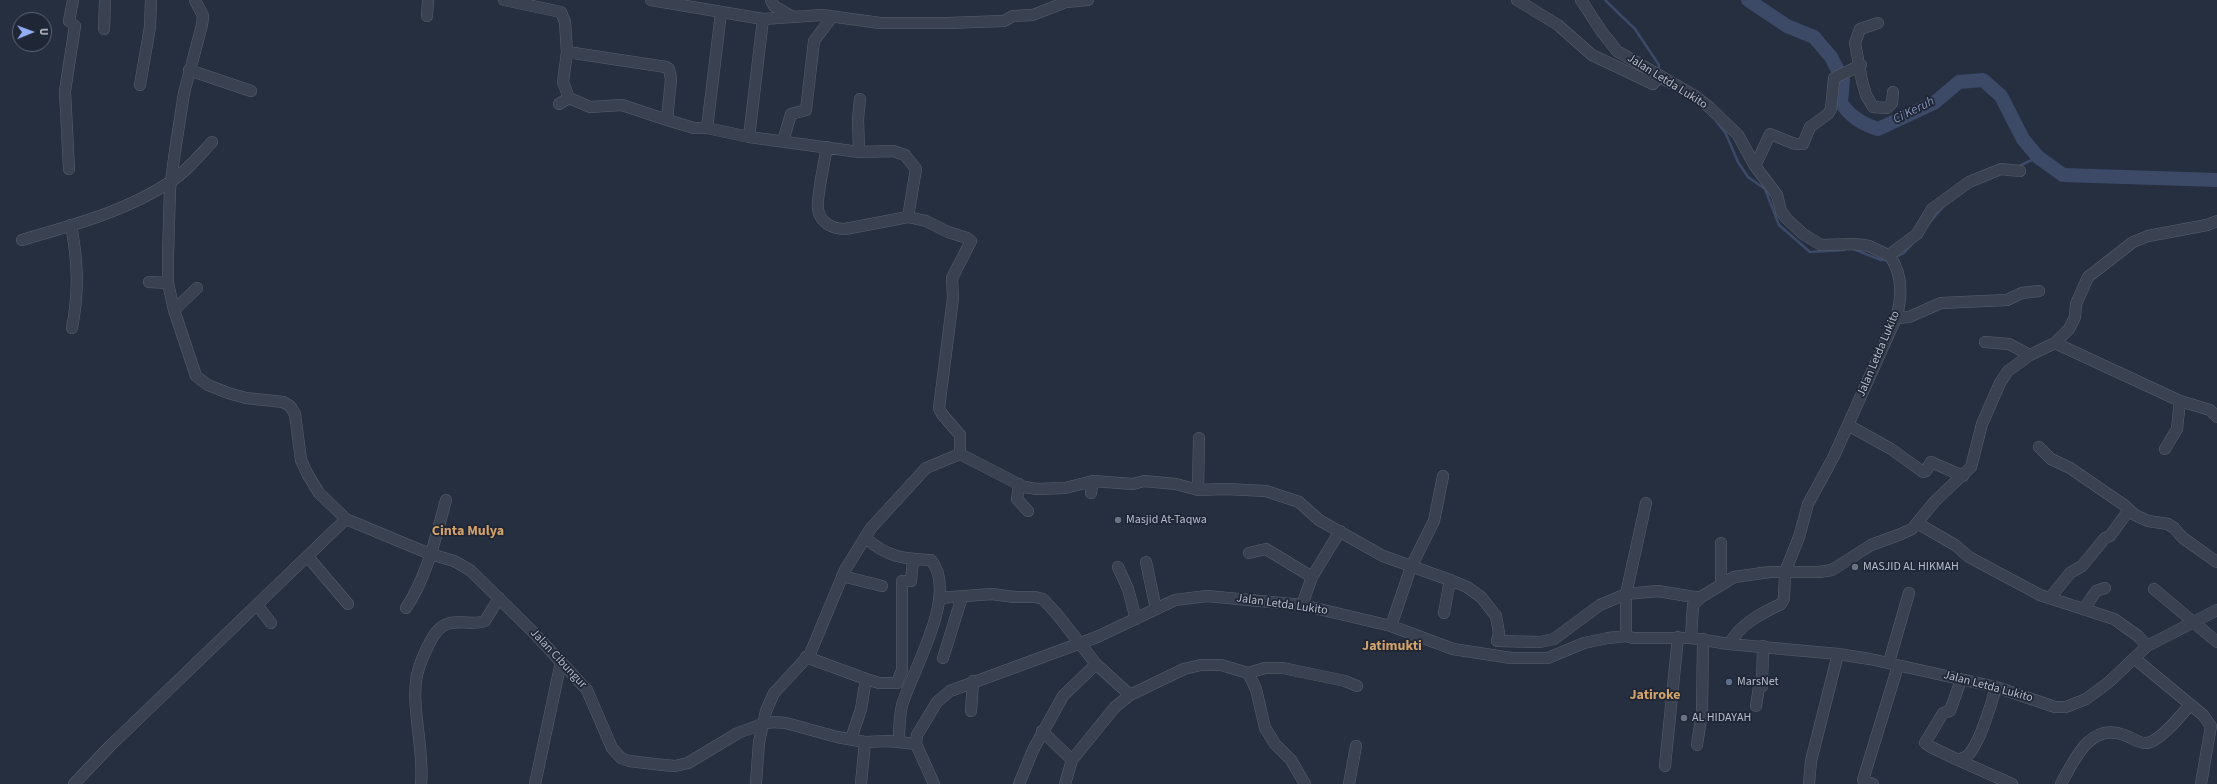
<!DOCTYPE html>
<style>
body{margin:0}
#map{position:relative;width:2217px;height:784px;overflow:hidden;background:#262f40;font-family:"Source Sans 3",sans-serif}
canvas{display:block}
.north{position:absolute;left:12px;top:12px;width:40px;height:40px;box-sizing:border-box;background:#1f2635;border:1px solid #5c6271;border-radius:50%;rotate:89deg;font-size:11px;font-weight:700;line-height:16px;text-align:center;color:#b7bcca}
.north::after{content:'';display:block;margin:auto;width:14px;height:18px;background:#91adf5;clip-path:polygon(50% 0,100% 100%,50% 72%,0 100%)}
</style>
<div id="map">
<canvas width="2217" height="784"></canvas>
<div class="north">U</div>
</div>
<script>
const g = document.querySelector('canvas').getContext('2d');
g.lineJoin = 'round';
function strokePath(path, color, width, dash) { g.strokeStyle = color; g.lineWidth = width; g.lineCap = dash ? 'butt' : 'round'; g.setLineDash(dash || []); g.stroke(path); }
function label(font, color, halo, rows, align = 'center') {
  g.font = font + ' "Source Sans 3",sans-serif'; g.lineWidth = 3.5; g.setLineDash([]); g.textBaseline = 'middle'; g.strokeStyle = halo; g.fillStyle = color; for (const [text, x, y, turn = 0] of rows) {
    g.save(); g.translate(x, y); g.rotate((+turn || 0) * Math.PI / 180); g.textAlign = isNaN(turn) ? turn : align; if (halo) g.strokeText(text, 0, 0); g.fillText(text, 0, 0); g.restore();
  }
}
strokePath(new Path2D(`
 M 1605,0 L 1635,29 L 1659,65 L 1658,71
 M 1660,83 L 1673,89
 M 1717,122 L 1726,134 L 1738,162 L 1748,177 L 1765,189 L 1779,225 L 1810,252 L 1844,250
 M 2017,167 L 2038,157
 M 1930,222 L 1943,207
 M 1853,249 L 1881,260 L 1889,260
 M 1894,258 L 1904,253 L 1912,244`), '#3c4a68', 2.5);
strokePath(new Path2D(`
 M 1748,0 L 1787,26 L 1814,37 L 1831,57 L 1843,80 L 1841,103 C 1851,117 1862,124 1878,129 L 1934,103 L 1959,82 L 1983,80 L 2001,96 L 2023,139 L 2038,157 L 2063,175 L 2217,180`), '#3c4a68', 14);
const minor = new Path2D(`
 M 195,0 L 203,16 L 202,25 L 184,93 L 175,151 L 170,189 L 168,256 L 168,283 L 174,310 L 196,376 L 208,385 L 228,393 L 246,398 L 283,402 L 290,406 L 295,414 L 301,460 L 308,475 L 319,493 L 346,519 L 430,554 L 454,561 L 470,570 L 533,632 L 587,690 L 612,748 L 621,758 L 629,761 L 663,765 L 675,766 L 688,763 L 738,733 L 762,724 L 773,722 L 786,723 L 837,737 L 865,742 L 889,741 L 916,744
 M 504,0 L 561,12 L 565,22 L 567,52 L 666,67 L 669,69 L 671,79 L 667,120 L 694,128 L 707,128 L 749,137 L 859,152 L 893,151 L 905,155 L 916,169 L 908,217
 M 651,0 L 763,19 L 822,15 L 880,23 L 947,23 L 1004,21 L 1013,16 L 1033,15 L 1066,2 L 1088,0
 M 771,0 L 774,6 L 791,16
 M 1517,0 L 1558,25 L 1592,55 L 1653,84 L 1659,77
 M 1581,0 L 1602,32 L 1617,51 L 1695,96 L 1709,107 L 1738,135 L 1755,166 L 1777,195 L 1781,211 L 1786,218 L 1803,234 L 1821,245 L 1855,244 L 1869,246 L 1890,256 C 1903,275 1902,298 1896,318 L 1834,456 L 1808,504 L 1799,537 L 1785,572 L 1784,599 L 1781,604 C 1760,614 1742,623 1729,644
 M 427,16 L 428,0
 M 1878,23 L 1860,29 L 1855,43 L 1862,81 L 1866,95 L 1873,107 L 1887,108 L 1892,103 L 1893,92
 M 104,29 L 105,0
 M 567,52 L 563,82 L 569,98 L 590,107 L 622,105 L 667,120
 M 189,70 L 251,91
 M 140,85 L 150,27 L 151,0
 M 559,104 L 569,98
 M 707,128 L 721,13
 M 749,137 L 763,19
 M 783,141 L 791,114 L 806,110 L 814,41 L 832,17
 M 827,147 C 825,159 816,200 818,209 C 820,223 833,229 845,229 L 908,217 L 926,221 L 948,232 L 967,238 L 971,241 L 952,278 L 953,298 L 939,408 L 942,414 L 960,435 L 960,454
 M 859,152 L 858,119 L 860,99
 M 1755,166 L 1770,134 L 1795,144 L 1803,144 L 1810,127 L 1828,114 L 1831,109 L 1834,78 L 1861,65
 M 69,169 L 65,91 L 75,26 L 69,21 L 73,0
 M 71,225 C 78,262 79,291 72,328
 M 22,240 C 72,225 125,212 170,182 C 186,172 199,156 212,142
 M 1889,255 L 1917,234 L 1932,209 L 1969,182 L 2001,169 L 2020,171
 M 149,282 L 168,283
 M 174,310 L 197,288
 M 1896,318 L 1909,317 L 1941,303 L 2007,300 L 2022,293 L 2039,291
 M 1985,342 L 2009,344 L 2030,355
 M 2055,343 L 2180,401 L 2210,410 L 2217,417
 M 1848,425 L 1891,449 L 1923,472 L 1926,471 L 1931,462 L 1963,476
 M 2039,447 L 2051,459 L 2070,468 L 2124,505 L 2135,515 L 2148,521 L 2168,524 L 2174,528 L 2183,538 L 2217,562
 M 2165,449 L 2177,429 L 2180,401
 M 1019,484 L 1017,499 L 1028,511
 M 1198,490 L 1199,438
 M 1091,493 L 1093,481
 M 1917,523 L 1955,545 L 1969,557 L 2040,595 L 2114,619 L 2138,636 L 2147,646
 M 866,538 C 886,557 904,559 931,560 C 959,594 913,669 902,705 C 899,718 899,729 899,742
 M 1721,543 L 1721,585
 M 1249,553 L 1266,549 L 1312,577
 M 308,557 L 348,604
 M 1146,562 L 1156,609
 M 1118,567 L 1128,589 L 1136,619
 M 842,576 L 882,586
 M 2154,589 L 2217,642
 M 939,598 L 992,594 L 1014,597 L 1035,597 L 1043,599 L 1056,613 L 1096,664 L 1130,695
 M 2050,598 L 2070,573 L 2082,566 L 2105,538 L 2110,536 L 2129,510
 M 257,605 L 271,623
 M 1302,605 L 1312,577 L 1340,531
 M 406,608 C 427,577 436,536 446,500
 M 2084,609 L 2096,591 L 2105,588
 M 1444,613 L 1450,580
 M 1391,626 L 1411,567 L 1434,521 L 1443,476
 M 1626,636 L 1626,594 L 1646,503
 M 1691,638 L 1693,605 L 1701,597 L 1734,577 L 1770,572 L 1819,572 L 1832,570 L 1871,545 L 1901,534 L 1912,529 L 1935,501 L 1971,467 L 1982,424 L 2000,383 L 2008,371 L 2030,355 L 2055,343 L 2069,329 L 2075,317 L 2076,304 L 2088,277 L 2133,242 L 2148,236 L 2207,225 L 2217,221
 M 806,657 L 866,679 L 861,709 L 851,739
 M 943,658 L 962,597
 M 2134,658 L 2203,715 L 2211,726 L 2201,784
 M 1889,662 L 1909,593
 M 1248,673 L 1256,689 L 1265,728 L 1275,744 L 1291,760 L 1305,784
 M 866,679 L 879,683 L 897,683 L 902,670 L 902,581 L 911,581 L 913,560
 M 1961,680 L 1950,711 L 1943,713 L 1925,743 L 1931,747 L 1958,760 C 1960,759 1964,758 1967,756 C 1979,746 1992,702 1996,687
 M 1756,706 L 1759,687 L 1762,686 L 1763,646
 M 971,711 L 973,681
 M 1042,731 L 1072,760
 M 1697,745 L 1702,712 L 1703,639
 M 1958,760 L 2012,784
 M 1665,766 L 1678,637
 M 756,783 L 759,742 L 766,711 L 774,693 L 810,654 L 845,570 L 871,528 L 926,468 L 960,454 L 1024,487 L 1037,489 L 1065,488 L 1093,481 L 1133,484 L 1144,481 L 1176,484 L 1198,490 L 1225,489 L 1266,491 L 1299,502 L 1319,520 L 1383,556 L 1450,580 L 1467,587 L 1481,597 L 1496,616 L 1499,633 L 1497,641 L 1540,642 L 1554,639 L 1600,605 L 1626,594 L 1658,591 L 1700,598
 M 74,784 L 110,746 L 346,519
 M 421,784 C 425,748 408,699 419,668 C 421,661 424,654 427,648 C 431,640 435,631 443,626 C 456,618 472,626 485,621 L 499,598
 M 535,784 L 561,662
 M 861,784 L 865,742
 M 934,784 L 916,744 L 917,735 L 937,702 L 950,691 L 1097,637 L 1175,600 L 1207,596 L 1302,605 L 1391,626 L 1453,649 L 1511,658 L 1548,658 L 1584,643 L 1608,638 L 1626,636 L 1633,638 L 1691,638 L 1729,644 L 1838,654 L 1870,659 L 1996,687 L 2055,707 L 2066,707 L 2086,699 L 2109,682 L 2147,646 L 2217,610
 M 1019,784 L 1033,750 L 1063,696 L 1096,664
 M 1065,784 L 1072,760 L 1115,707 L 1130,695 L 1184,669 L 1201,665 L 1221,665 L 1248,673 L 1265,668 L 1283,668 L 1345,681 L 1357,686
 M 1349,784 L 1356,746
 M 1809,784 L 1811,761 L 1838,654
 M 1873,784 L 1863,780 L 1898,666
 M 2061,784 C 2074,760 2090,722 2124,735 C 2131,737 2139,744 2147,743 C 2161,741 2181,715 2190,705`);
strokePath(minor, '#585f6d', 12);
strokePath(minor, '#3a4150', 11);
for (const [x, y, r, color] of [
 [1118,520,4,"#6b7280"],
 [1855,567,4,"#6b7280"],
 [1729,682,4,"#5c6f8a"],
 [1684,718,4,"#6b7280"]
]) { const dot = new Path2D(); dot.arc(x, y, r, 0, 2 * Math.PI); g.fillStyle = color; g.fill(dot); strokePath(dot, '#1f2635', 1.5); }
label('12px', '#b7bcca', '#1f2635', [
 ["Jalan Letda Lukito",1667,82,32],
 ["Jalan Letda Lukito",1879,354,-67],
 ["Jalan Letda Lukito",1282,605,8],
 ["Jalan Cibungur",558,659,47],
 ["Jalan Letda Lukito",1988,687,15]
]);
label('12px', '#b7bcca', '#1f2635', [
 ["Masjid At-Taqwa",1126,520],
 ["MASJID AL HIKMAH",1863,567],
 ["MarsNet",1737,682],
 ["AL HIDAYAH",1692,718]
], 'left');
label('italic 13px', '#7f8fb1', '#1f2635', [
 ["Ci Keruh",1914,111,-27]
]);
label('bold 14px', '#d2a26a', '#1f2635', [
 ["Cinta Mulya",468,532],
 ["Jatimukti",1392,647],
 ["Jatiroke",1655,696]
]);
</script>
